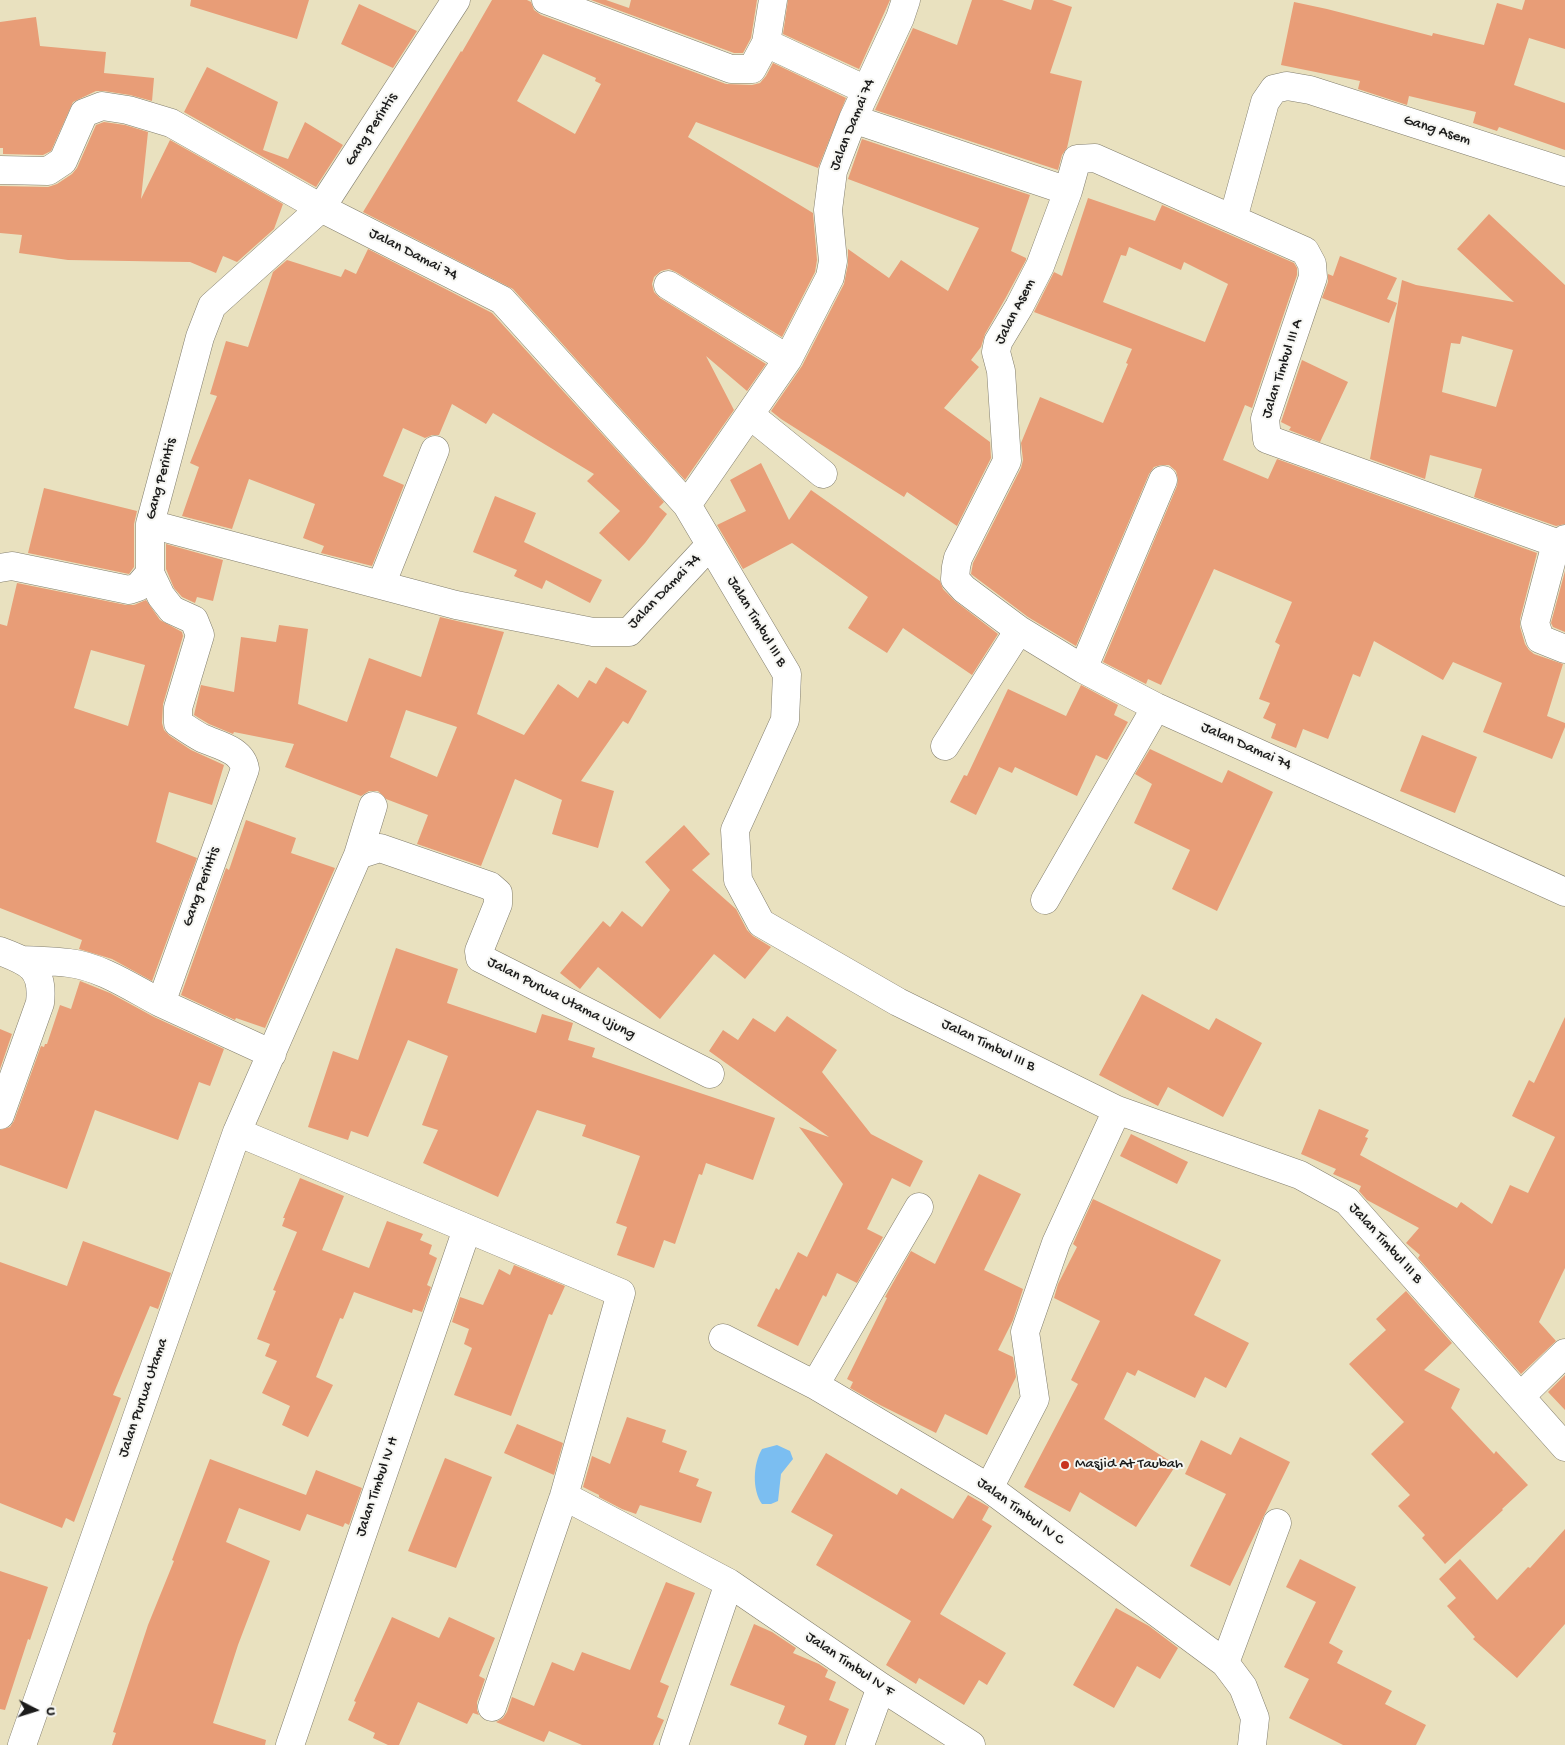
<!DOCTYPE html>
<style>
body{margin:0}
#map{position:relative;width:1565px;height:1745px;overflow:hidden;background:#e9e1bf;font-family:"Gochi Hand",sans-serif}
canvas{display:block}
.north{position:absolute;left:10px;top:1685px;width:50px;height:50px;-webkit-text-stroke:4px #f6f6f2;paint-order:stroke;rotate:95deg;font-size:14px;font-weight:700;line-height:20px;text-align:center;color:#1c1c1c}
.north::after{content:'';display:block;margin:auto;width:18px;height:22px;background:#1c1c1c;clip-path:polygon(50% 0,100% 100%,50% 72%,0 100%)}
</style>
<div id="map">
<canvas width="1565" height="1745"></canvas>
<div class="north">U</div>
</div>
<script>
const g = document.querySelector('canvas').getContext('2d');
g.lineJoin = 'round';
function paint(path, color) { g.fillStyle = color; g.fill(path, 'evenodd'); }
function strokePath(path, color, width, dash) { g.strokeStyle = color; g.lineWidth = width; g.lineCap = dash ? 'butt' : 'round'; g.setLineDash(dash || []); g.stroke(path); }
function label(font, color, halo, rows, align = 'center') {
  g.font = font + ' "Gochi Hand",sans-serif'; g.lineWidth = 4; g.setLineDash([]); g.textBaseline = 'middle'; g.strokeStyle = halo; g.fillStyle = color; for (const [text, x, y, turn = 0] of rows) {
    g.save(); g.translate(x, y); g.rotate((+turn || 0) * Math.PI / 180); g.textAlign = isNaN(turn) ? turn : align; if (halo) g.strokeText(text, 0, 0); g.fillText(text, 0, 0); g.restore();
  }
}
paint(new Path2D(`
 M 777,1445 L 790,1451 L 793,1459 L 781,1474 L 778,1501 L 771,1504 L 762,1504 C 752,1490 753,1464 762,1449 Z`), '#7bbef1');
paint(new Path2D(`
 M 191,0 L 309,0 L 297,39 L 190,6 Z
 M 492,0 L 527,0 L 531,2 L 534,10 L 541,15 L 726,84 L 752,85 L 760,83 L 766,76 L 773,63 L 846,98 L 818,168 L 696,122 L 688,137 L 813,213 L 817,260 L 815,272 L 782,337 L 676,272 L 669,269 L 661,271 L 654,277 L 652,284 L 654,292 L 660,298 L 766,364 L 747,391 L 706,356 L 734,410 L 685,480 L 513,289 L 363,212 L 461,51 L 462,52 ZM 543,54 L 596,78 L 595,81 L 601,84 L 575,134 L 517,101 Z
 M 591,0 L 606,0 L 629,8 L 631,0 L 757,0 L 751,38 L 743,53 L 734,53 Z
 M 788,0 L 890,0 L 859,69 L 783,34 Z
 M 972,0 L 1002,0 L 1031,10 L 1034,0 L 1052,0 L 1072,7 L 1050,73 L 1082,81 L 1067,148 L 1062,155 L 1058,170 L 875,110 L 913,28 L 957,45 Z
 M 1525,0 L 1565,0 L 1565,49 L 1529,38 L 1514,85 L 1565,103 L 1565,150 L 1499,127 L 1497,131 L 1473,123 L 1476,112 L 1409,96 L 1407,105 L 1358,89 L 1360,81 L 1281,65 L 1294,2 L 1327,9 L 1432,36 L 1433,33 L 1484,45 L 1497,3 L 1522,10 Z
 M 359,4 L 417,31 L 393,68 L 341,44 Z
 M 36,17 L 40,46 L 106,52 L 104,73 L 154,78 L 152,101 L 130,95 L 104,91 L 96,91 L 73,102 L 51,151 L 43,155 L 3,154 L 3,148 L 0,148 L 0,22 Z
 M 207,67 L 278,102 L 263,150 L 288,159 L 305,122 L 343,145 L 316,187 L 184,112 Z
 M 104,122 L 125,125 L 148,132 L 141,199 L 170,140 L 283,204 L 274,229 L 237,262 L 223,256 L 216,273 L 190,262 L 68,260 L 19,253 L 22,235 L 0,233 L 0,186 L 48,187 L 57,184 L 72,174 L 77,168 L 96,125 Z
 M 862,139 L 1030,195 L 1011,251 L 1026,258 L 1026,260 L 1005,299 L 985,334 L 981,347 L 971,360 L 979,367 L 944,408 L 990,442 L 991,458 L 957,526 L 907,492 L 904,497 L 781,419 L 771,411 L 802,366 L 844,284 L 848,264 L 848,249 L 889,278 L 901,260 L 948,291 L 979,228 L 848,179 Z
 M 1088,198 L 1155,221 L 1162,205 L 1294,263 L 1297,268 L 1297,275 L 1252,408 L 1245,405 L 1223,460 L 1268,479 L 1277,459 L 1537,553 L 1520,619 L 1520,627 L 1525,644 L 1529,650 L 1534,654 L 1563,664 L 1547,716 L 1565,723 L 1565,727 L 1552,759 L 1483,732 L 1502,683 L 1453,662 L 1443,680 L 1374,641 L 1360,677 L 1353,674 L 1328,739 L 1303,729 L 1296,748 L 1271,738 L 1276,724 L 1263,718 L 1270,703 L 1259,699 L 1280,645 L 1275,642 L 1292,602 L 1214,569 L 1161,685 L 1148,679 L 1146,684 L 1103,662 L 1177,486 L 1178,479 L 1176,471 L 1169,465 L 1161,465 L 1154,467 L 1149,474 L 1076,646 L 1028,617 L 971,574 L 973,563 L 1021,468 L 1023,460 L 1021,443 L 1040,397 L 1103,423 L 1128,364 L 1126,363 L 1132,349 L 1034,312 L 1054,272 L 1062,276 ZM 1129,247 L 1181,270 L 1184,262 L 1228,284 L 1205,342 L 1103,302 L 1121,255 L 1126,256 Z
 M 1489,214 L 1565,285 L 1565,524 L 1556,526 L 1474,497 L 1482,469 L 1430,455 L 1425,479 L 1370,459 L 1402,280 L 1416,285 L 1514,302 L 1457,249 ZM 1462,336 L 1513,350 L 1496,407 L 1442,392 L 1451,343 L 1460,344 Z
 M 368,249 L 492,313 L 664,502 L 659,507 L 667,514 L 645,543 L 629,561 L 599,533 L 620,511 L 587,481 L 594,474 L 493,413 L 486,424 L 452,404 L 439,435 L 432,435 L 425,438 L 403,428 L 383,476 L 404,485 L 372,566 L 321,553 L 324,546 L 303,538 L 315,504 L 249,479 L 232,529 L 182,516 L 199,467 L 190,463 L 217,396 L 210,394 L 226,341 L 248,347 L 273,272 L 287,260 L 341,277 L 345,269 L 356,274 Z
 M 1340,256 L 1397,278 L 1387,299 L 1397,303 L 1389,323 L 1322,298 L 1328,282 L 1328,274 L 1333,276 Z
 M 1302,360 L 1348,382 L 1320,442 L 1289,430 L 1291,427 L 1281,422 Z
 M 761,463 L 789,520 L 811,490 L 940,581 L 943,589 L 955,601 L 998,634 L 972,675 L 903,628 L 887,653 L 848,628 L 868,597 L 792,543 L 743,569 L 717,525 L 746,511 L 730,480 Z
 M 44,488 L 137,511 L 134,524 L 134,567 L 129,574 L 28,553 Z
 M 495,496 L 536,513 L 524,542 L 602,580 L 590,603 L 546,580 L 542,589 L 514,576 L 517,570 L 473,552 Z
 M 166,544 L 223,560 L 213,601 L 197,597 L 195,603 L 182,597 L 174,588 L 166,569 Z
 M 1565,571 L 1565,632 L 1553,627 L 1551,623 Z
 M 17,583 L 126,605 L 134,605 L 146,600 L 160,620 L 182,632 L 183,636 L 163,704 L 162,723 L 164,730 L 170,736 L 191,750 L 224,765 L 212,805 L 169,792 L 156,842 L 197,858 L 152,981 L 112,959 L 79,949 L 82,940 L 0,908 L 0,624 L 7,626 ZM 91,650 L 145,665 L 128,726 L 74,708 Z
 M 440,617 L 504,632 L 477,714 L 524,735 L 558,684 L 578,698 L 589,680 L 596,684 L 606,667 L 647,691 L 628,724 L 623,721 L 581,781 L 614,791 L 598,848 L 552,834 L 562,800 L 515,779 L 481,866 L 417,844 L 428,815 L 386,799 L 378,791 L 369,791 L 361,796 L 285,767 L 294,744 L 234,732 L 233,734 L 209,724 L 194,715 L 201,685 L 234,692 L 241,637 L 276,642 L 279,625 L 308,629 L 298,704 L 347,722 L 369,658 L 421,677 ZM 406,710 L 457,727 L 437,777 L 390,757 Z
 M 1081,685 L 1118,705 L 1114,715 L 1128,722 L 1107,760 L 1096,755 L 1077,796 L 1015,767 L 1012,773 L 999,767 L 976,815 L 950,802 L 964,775 L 967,776 L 1008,689 L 1066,716 Z
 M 1422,735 L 1477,757 L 1455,813 L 1400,791 Z
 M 1150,749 L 1222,783 L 1228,770 L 1273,792 L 1217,911 L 1172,889 L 1190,850 L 1134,823 L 1152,784 L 1135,774 Z
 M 246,820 L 296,838 L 291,853 L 335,868 L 265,1028 L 236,1018 L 235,1020 L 181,995 L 226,868 L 229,870 Z
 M 684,825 L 710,854 L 692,870 L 736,909 L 747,930 L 753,936 L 771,947 L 745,979 L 714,954 L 660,1019 L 598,967 L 580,989 L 560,973 L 603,921 L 610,927 L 622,911 L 642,927 L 670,890 L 645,862 Z
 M 396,948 L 458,969 L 447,1003 L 536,1033 L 542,1014 L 573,1023 L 568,1040 L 595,1048 L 592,1057 L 775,1118 L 753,1180 L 706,1163 L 702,1175 L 699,1174 L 675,1244 L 664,1240 L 654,1268 L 617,1255 L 627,1227 L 616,1223 L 640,1156 L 582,1136 L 586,1125 L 537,1110 L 498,1197 L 423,1163 L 438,1130 L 422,1125 L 448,1056 L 408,1040 L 368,1137 L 351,1131 L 348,1140 L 308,1127 L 333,1051 L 358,1060 Z
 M 80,981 L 110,993 L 154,1017 L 224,1049 L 210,1086 L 199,1082 L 178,1140 L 95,1110 L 67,1189 L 0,1165 L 0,1130 L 10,1127 L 14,1121 L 41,1046 L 44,1047 L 45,1044 L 47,1044 L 60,1005 L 71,1009 Z
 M 1142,994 L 1209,1030 L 1216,1018 L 1262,1043 L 1223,1117 L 1168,1087 L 1158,1106 L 1099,1075 Z
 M 787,1016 L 837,1050 L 822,1072 L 871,1134 L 923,1161 L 910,1187 L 892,1178 L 867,1229 L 883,1237 L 857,1283 L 837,1273 L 826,1297 L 823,1295 L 798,1346 L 757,1326 L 776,1288 L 779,1290 L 798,1252 L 807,1257 L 843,1184 L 799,1127 L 829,1137 L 709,1051 L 723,1030 L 738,1040 L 753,1018 L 775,1032 Z
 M 1565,1017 L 1565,1268 L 1539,1322 L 1556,1341 L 1521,1374 L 1418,1258 L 1420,1255 L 1406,1243 L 1419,1228 L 1367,1200 L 1359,1191 L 1361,1186 L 1333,1174 L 1336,1169 L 1301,1154 L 1319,1109 L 1369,1130 L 1365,1137 L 1368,1138 L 1360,1155 L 1457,1208 L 1461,1202 L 1492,1224 L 1510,1185 L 1528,1193 L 1555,1137 L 1512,1116 L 1529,1080 L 1534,1083 Z
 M 0,1029 L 12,1034 L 0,1069 Z
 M 1131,1134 L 1188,1162 L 1177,1184 L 1120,1156 Z
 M 979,1174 L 1021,1194 L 984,1270 L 1023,1289 L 1013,1320 L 998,1350 L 1013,1357 L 1016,1377 L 987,1435 L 945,1414 L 936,1433 L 880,1405 L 850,1388 L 853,1382 L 847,1379 L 887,1298 L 885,1297 L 911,1251 L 935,1264 Z
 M 300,1178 L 344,1196 L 322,1250 L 369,1268 L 387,1221 L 423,1234 L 420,1240 L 432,1245 L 429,1254 L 437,1258 L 427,1285 L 431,1287 L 422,1312 L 413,1309 L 412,1313 L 354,1292 L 343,1319 L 340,1318 L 316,1377 L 333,1385 L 308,1437 L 282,1425 L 290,1406 L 262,1393 L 277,1361 L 265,1356 L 270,1344 L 257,1339 L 276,1291 L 273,1290 L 297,1232 L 282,1226 L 285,1218 L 283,1218 Z
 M 1093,1199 L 1221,1260 L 1194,1315 L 1249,1343 L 1226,1388 L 1205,1377 L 1195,1398 L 1138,1370 L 1135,1376 L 1127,1372 L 1104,1419 L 1176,1465 L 1136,1527 L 1080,1492 L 1070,1512 L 1024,1487 L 1078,1384 L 1071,1380 L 1100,1321 L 1054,1298 L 1058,1284 L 1077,1247 L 1073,1244 Z
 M 83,1241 L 171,1273 L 158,1309 L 150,1306 L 113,1395 L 121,1398 L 74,1522 L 66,1518 L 62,1528 L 0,1503 L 0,1262 L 67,1286 Z
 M 514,1265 L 565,1286 L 552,1315 L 549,1314 L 511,1416 L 454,1395 L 472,1348 L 464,1344 L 469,1329 L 452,1322 L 460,1297 L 483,1305 L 499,1269 L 510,1275 Z
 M 1406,1291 L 1452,1343 L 1424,1370 L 1460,1389 L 1451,1408 L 1494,1454 L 1496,1451 L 1528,1485 L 1502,1509 L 1503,1510 L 1445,1564 L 1422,1538 L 1425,1535 L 1398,1506 L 1410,1495 L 1371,1454 L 1404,1422 L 1349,1364 L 1386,1330 L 1376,1319 Z
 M 1565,1375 L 1565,1410 L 1548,1392 Z
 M 627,1417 L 666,1430 L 662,1442 L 687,1451 L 679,1472 L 699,1479 L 696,1486 L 712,1492 L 701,1523 L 640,1505 L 636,1514 L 622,1509 L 599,1497 L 599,1495 L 583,1487 L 592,1456 L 610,1464 Z
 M 517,1424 L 563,1443 L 554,1475 L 504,1453 Z
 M 1240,1437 L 1290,1462 L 1230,1586 L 1190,1566 L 1226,1494 L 1185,1474 L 1201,1440 L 1231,1455 Z
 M 826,1453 L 897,1495 L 901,1488 L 953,1519 L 968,1495 L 989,1507 L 982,1520 L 992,1526 L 940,1614 L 1006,1653 L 987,1685 L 979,1680 L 964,1705 L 919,1678 L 916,1684 L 886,1665 L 911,1621 L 816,1565 L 833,1535 L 791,1512 Z
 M 445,1458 L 492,1477 L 456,1568 L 408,1551 Z
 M 210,1459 L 306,1495 L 316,1470 L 362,1488 L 349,1525 L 345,1523 L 343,1527 L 307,1514 L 300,1531 L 239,1508 L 226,1542 L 270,1561 L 238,1645 L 213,1723 L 266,1740 L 265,1745 L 112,1745 L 116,1733 L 113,1732 L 148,1625 L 174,1561 L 172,1560 Z
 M 1565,1529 L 1565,1624 L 1517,1678 L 1473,1639 L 1475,1637 L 1447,1606 L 1456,1598 L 1439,1579 L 1460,1559 L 1497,1600 L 1528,1567 L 1530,1568 Z
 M 1300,1559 L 1356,1587 L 1329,1643 L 1343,1651 L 1337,1663 L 1392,1691 L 1385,1704 L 1426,1725 L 1416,1745 L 1343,1745 L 1289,1718 L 1309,1679 L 1284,1667 L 1316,1602 L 1286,1587 Z
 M 0,1571 L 48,1587 L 30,1640 L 28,1639 L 5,1710 L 0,1709 Z
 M 666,1582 L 695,1593 L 660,1682 L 669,1686 L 657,1717 L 664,1720 L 653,1745 L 582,1745 L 549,1731 L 544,1742 L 496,1722 L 503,1718 L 507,1712 L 512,1697 L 534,1706 L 552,1662 L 574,1671 L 582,1652 L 630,1670 Z
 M 1116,1608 L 1149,1626 L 1178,1648 L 1160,1679 L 1137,1666 L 1114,1708 L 1073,1685 Z
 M 392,1617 L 439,1638 L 449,1617 L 495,1638 L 479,1676 L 485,1679 L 477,1702 L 477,1710 L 479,1715 L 473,1713 L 467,1724 L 418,1702 L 399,1745 L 388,1745 L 373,1738 L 375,1733 L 348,1720 L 356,1702 L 354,1701 Z
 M 754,1624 L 772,1632 L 796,1648 L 793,1653 L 819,1664 L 828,1670 L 825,1677 L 836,1682 L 829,1700 L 849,1709 L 835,1745 L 804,1745 L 807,1736 L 778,1724 L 785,1706 L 730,1685 Z`), '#e89d77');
const minor = new Path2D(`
 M 546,0 L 731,69 L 752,69 L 766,43 L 773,0
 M 766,43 L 866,90
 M 853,119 L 1068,191
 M 0,170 L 48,171 L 63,161 L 84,113 L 102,106 L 128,110 L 171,123 L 321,208 L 502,300 L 687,505 L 787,674 L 785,720 L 735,830 L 738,880 L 761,923 L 898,1002 L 1117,1110 L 1300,1175 L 1347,1201 L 1565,1447
 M 1233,219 L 1265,102 L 1274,89 L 1287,86 L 1310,90 L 1565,172
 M 668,285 L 788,359
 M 750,415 L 823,474
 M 687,505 L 788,359 L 830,277 L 833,261 L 828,210 L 833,171 L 853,119 L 900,18 L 906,0
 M 150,524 L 456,605 L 593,632 L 629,632 L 710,545
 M 1565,539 L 1554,551 L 1535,623 L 1540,639 L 1565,649
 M 1559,544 L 1267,439 L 1265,419 L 1313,277 L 1312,264 L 1305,251 L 1095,158 L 1077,159 L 1068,191 L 1040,266 L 1019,307 L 998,342 L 996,352 L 1001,371 L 1007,461 L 958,558 L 956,567 L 955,579 L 964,589 L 1019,630 L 1083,669 L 1156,707 L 1565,892
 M 0,568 L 12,566 L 129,590 L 138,587 L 150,573
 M 381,585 L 435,450
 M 1083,669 L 1163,480
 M 945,746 L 1019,630
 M 358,855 L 373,806
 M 1045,900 L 1156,707
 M 0,951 C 29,962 44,968 40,1003 L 0,1115
 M 23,960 C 38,961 54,961 69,963 C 102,967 132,988 161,1003
 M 272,1054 L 161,1003 L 245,769 C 242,749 217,745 202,738 C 194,734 186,728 178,723 L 178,708 L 200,635 L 194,620 L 172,610 L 161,596 L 150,573 L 150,524 L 200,337 L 212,306 L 321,208 L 456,0
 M 237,1132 L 621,1293 L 564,1496 L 492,1707
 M 723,1338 L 815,1385 L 989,1488 L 1225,1663 L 1243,1687 L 1255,1718 L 1252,1745
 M 815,1385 L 919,1207
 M 1521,1396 L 1565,1353
 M 989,1488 L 1035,1399 L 1025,1332 L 1056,1243 L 1117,1110
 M 564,1496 L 729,1583 L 881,1687 L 971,1745
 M 1225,1663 L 1277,1523
 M 22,1745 L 237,1132 L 358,855 L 380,848 L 490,886 L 498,893 L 498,904 L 479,951 L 480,958 L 710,1074
 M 290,1745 L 467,1229
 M 674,1745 L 729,1583
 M 860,1745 L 881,1687`);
strokePath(minor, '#827e6e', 29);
strokePath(minor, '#fff', 28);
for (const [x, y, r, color] of [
 [1065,1465,5,"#c8321e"]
]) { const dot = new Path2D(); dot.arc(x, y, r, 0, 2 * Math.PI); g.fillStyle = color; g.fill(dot); strokePath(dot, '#f6f6f2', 2); }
label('15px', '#1c1c1c', '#f6f6f2', [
 ["Jalan Damai 74",853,125,-68],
 ["Gang Perintis",372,130,-57],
 ["Gang Asem",1437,131,18],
 ["Jalan Damai 74",413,255,27],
 ["Jalan Asem",1016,312,-63],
 ["Jalan Timbul III A",1283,369,-72],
 ["Gang Perintis",162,479,-75],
 ["Jalan Damai 74",665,592,-46],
 ["Jalan Timbul III B",756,622,59],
 ["Jalan Damai 74",1246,747,24],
 ["Gang Perintis",202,887,-70],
 ["Jalan Purwa Utama Ujung",561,999,27],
 ["Jalan Timbul III B",988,1046,26],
 ["Jalan Timbul III B",1385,1244,48],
 ["Jalan Purwa Utama",144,1398,-71],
 ["Jalan Timbul IV H",378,1487,-71],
 ["Jalan Timbul IV C",1020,1512,36],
 ["Jalan Timbul IV F",849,1665,34]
]);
label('15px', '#1c1c1c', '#f6f6f2', [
 ["Masjid At Taubah",1075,1465]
], 'left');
</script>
